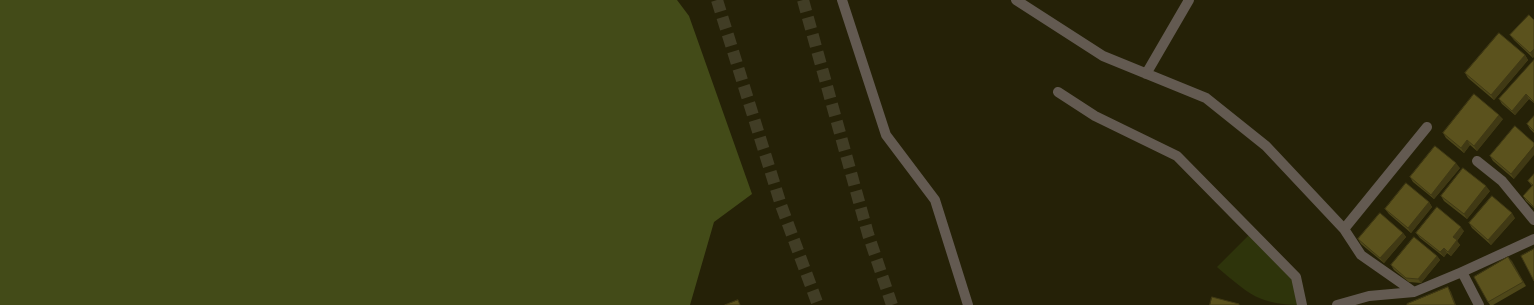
<!DOCTYPE html>
<style>
body{margin:0}
canvas{display:block;background:#252107}
</style>
<canvas width="1534" height="305"></canvas>
<script>
const g = document.querySelector('canvas').getContext('2d');
g.lineJoin = 'round';
function paint(path, color) { g.fillStyle = color; g.fill(path, 'evenodd'); }
function strokePath(path, color, width, dash) { g.strokeStyle = color; g.lineWidth = width; g.lineCap = dash ? 'butt' : 'round'; g.setLineDash(dash || []); g.stroke(path); }
paint(new Path2D(`
 M 1252,232 L 1296,277 L 1302,305 C 1259,305 1249,294 1217,267 Z`), '#2e340b');
paint(new Path2D(`
 M 0,0 L 677,0 L 689,16 L 752,194 L 714,222 L 690,305 L 0,305 Z`), '#434b18');
strokePath(new Path2D(`
 M 717,0 L 781,205 L 818,305
 M 803,0 L 868,234 L 892,305`), '#413d25', 12, [12, 6]);
strokePath(new Path2D(`
 M 1477,161 L 1502,181 L 1534,220`), '#635a51', 10);
strokePath(new Path2D(`
 M 842,0 L 886,135 L 935,200 L 968,305
 M 1016,0 L 1103,56 L 1206,98 L 1266,146 L 1344,229
 M 1146,74 L 1189,0
 M 1058,92 L 1095,116 L 1177,156 L 1296,277 L 1302,305
 M 1462,272 L 1479,305
 M 1414,292 L 1361,255 L 1344,229 L 1427,127
 M 1337,305 L 1369,296 L 1414,292 L 1462,272 L 1534,239`), '#635a51', 10);
paint(new Path2D(`
 M 1529,15 L 1533,58 L 1514,40 L 1510,35 Z
 M 1525,55 L 1528,60 L 1494,100 L 1468,78 L 1465,73 Z
 M 1534,60 L 1534,103 L 1529,99 L 1515,115 L 1502,104 L 1499,99 Z
 M 1534,116 L 1534,133 L 1530,129 L 1527,124 Z
 M 1503,119 L 1477,151 L 1470,145 L 1464,153 L 1446,138 L 1443,133 Z
 M 1515,126 L 1514,179 L 1493,161 L 1490,156 Z
 M 1460,168 L 1434,199 L 1413,182 L 1410,177 Z
 M 1534,174 L 1534,208 L 1526,201 L 1523,196 L 1532,186 L 1528,181 Z
 M 1490,191 L 1467,219 L 1444,201 L 1441,196 Z
 M 1429,202 L 1432,207 L 1411,233 L 1389,214 L 1385,209 Z
 M 1515,218 L 1491,245 L 1472,228 L 1469,223 Z
 M 1464,231 L 1457,241 L 1460,245 L 1451,256 L 1447,253 L 1444,257 L 1420,238 L 1416,233 Z
 M 1403,233 L 1406,237 L 1384,263 L 1361,244 L 1358,239 Z
 M 1437,256 L 1440,260 L 1421,283 L 1409,282 L 1394,270 L 1391,265 Z
 M 1508,257 L 1526,286 L 1493,305 L 1490,305 L 1488,302 Z`), '#4e4719');
paint(new Path2D(`
 M 1534,49 L 1534,57 L 1533,58 L 1530,53 Z
 M 1525,55 L 1528,60 L 1494,100 L 1491,95 Z
 M 1526,94 L 1529,99 L 1515,115 L 1512,111 Z
 M 1499,115 L 1503,119 L 1477,151 L 1474,146 Z
 M 1467,140 L 1470,145 L 1464,153 L 1461,148 Z
 M 1534,146 L 1534,155 L 1514,179 L 1511,174 Z
 M 1456,163 L 1460,168 L 1434,199 L 1431,195 Z
 M 1486,186 L 1490,191 L 1467,219 L 1464,214 Z
 M 1429,202 L 1432,207 L 1411,233 L 1408,228 Z
 M 1512,213 L 1515,218 L 1491,245 L 1488,240 Z
 M 1461,227 L 1464,231 L 1457,241 L 1460,245 L 1451,256 L 1448,252 L 1453,237 Z
 M 1403,233 L 1406,237 L 1384,263 L 1380,258 Z
 M 1444,248 L 1447,253 L 1444,257 L 1440,252 Z
 M 1437,256 L 1440,260 L 1421,283 L 1418,279 Z
 M 1508,257 L 1512,261 L 1526,286 L 1523,282 Z
 M 1448,287 L 1451,292 L 1456,305 L 1455,305 Z`), '#403914');
const building = new Path2D(`
 M 1529,15 L 1534,20 L 1534,49 L 1530,53 L 1510,35 Z
 M 1499,33 L 1525,55 L 1491,95 L 1465,73 Z
 M 1534,60 L 1534,102 L 1526,94 L 1512,111 L 1499,99 Z
 M 1474,94 L 1499,115 L 1474,146 L 1467,140 L 1461,148 L 1443,133 Z
 M 1534,116 L 1534,131 L 1527,124 Z
 M 1515,126 L 1534,143 L 1534,146 L 1511,174 L 1490,156 Z
 M 1435,146 L 1456,163 L 1431,195 L 1410,177 Z
 M 1463,168 L 1486,186 L 1464,214 L 1441,196 Z
 M 1534,174 L 1534,207 L 1523,196 L 1533,185 L 1528,181 Z
 M 1406,183 L 1429,202 L 1408,228 L 1385,209 Z
 M 1492,196 L 1512,213 L 1488,240 L 1469,223 Z
 M 1437,207 L 1461,227 L 1453,237 L 1457,240 L 1448,252 L 1444,248 L 1440,252 L 1416,233 Z
 M 1380,213 L 1403,233 L 1380,258 L 1358,239 Z
 M 1414,237 L 1437,256 L 1418,279 L 1406,278 L 1391,265 Z
 M 1534,249 L 1534,281 L 1521,256 Z
 M 1508,257 L 1523,282 L 1488,302 L 1474,277 Z
 M 1448,287 L 1455,305 L 1407,305 L 1407,304 Z
 M 1212,297 L 1239,304 L 1239,305 L 1210,305 Z
 M 738,300 L 740,305 L 725,305 Z`);
paint(building, '#5b521d');
strokePath(building, '#403914', 1);
</script>
